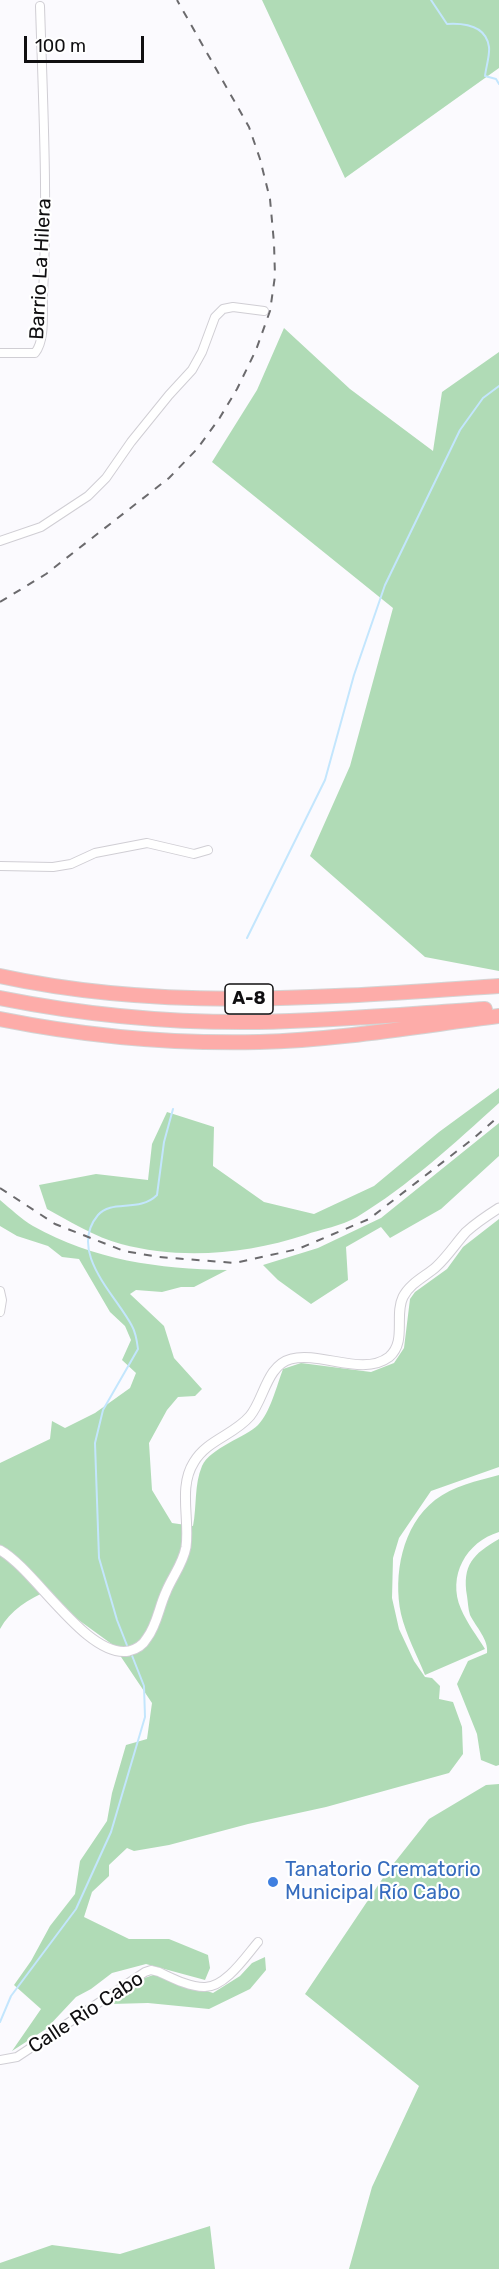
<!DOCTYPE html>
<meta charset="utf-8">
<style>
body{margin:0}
#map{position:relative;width:499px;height:2269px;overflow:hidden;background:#fbfafe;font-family:Rubik,sans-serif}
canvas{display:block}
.scale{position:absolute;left:24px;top:36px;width:120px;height:27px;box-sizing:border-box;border:3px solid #100f11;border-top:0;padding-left:8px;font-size:18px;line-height:21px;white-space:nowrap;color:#100f11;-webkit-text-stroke:4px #fff;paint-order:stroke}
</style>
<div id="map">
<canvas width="499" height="2269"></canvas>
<div class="scale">100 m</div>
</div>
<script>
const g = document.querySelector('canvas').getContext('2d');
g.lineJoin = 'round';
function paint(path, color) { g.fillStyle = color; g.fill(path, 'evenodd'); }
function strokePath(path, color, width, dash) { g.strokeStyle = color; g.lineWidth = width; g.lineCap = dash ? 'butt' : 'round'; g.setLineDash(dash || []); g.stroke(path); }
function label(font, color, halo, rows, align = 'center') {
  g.font = font + ' Rubik,sans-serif'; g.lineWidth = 4.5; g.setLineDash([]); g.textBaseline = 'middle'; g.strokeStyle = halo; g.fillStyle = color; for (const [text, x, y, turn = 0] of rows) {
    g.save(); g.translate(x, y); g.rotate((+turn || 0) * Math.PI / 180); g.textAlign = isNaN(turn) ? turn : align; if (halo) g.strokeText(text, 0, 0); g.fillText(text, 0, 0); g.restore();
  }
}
paint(new Path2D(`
 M 262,0 L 499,0 L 499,68 L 345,178 Z
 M 284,328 L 350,389 L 433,451 L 442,392 L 499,352 L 499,971 L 425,957 L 310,856 L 350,766 L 393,608 L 212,462 L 257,390 Z
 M 499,1088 L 499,1103 C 455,1143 408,1186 357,1217 C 342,1226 321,1229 305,1235 C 247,1254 181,1260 121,1244 C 95,1237 71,1222 47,1209 L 39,1185 L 96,1174 L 148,1180 L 152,1144 L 167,1112 L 214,1127 L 213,1166 L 264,1202 L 314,1214 L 374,1186 L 439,1132 Z
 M 499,1123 L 499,1156 L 441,1209 L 390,1238 L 381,1227 L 346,1247 L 348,1280 L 311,1304 L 278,1280 L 263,1265 L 318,1248 L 381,1218 Z
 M 0,1200 C 11,1209 21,1219 33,1226 C 93,1260 159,1269 227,1270 L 194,1287 L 181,1287 L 162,1292 L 136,1290 L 130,1294 L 164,1326 L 174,1358 L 202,1389 L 195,1396 L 178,1397 L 167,1410 L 149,1443 L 152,1490 L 172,1523 L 193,1526 C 197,1506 194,1485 202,1466 C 210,1448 246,1437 258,1425 C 270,1413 277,1385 283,1369 L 301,1363 L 371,1372 L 394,1363 L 404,1348 L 410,1299 L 415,1292 L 447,1269 L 463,1247 L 499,1219 L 499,1467 L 431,1491 L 399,1538 L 393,1558 L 392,1598 L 399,1629 L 414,1661 L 425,1677 L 432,1678 L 440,1686 L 439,1699 L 453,1702 L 462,1727 L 463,1754 L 449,1773 L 326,1807 L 248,1824 L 169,1845 L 134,1851 L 127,1848 L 109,1865 L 109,1876 L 92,1892 L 84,1917 L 129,1939 L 169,1939 L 208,1955 L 210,1968 L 205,1980 L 146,1964 L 112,1973 L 91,1989 L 76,1997 L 46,2029 L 12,2051 L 41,2009 L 14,1985 L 31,1961 L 50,1926 L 75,1894 L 80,1861 L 107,1821 L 112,1793 L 126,1745 L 147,1739 L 152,1703 L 113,1645 L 69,1613 L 49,1590 C 29,1599 10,1610 0,1629 L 0,1463 L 50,1439 L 52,1421 L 65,1428 L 95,1413 L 130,1388 L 136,1373 L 122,1360 L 131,1340 L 125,1326 L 110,1312 L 79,1259 L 62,1257 L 48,1246 L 17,1236 L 0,1226 Z
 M 499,1475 L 499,1532 C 466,1542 447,1576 461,1609 C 467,1623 477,1636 485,1649 L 425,1675 C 417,1655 406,1635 401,1614 C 393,1575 402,1526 435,1500 C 453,1486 477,1481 499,1475 Z
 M 499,1539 L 499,1765 L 496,1766 L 481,1760 L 477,1734 L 457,1684 L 468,1661 L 487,1653 C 489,1640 476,1627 470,1615 C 468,1609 468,1602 467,1596 C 462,1565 473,1554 499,1539 Z
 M 499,1784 L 499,2269 L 349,2269 L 372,2187 L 419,2086 L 305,1994 L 387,1872 L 429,1819 L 486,1785 Z
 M 265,1957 L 266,1970 L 250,1989 L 209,2009 L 148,2003 L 111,2004 L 136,1981 L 156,1974 L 213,1993 L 240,1976 L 252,1963 Z
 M 210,2226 L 215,2269 L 0,2269 L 0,2263 L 52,2245 L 120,2254 Z`), '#b0dbb6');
strokePath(new Path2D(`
 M 431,0 L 447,24 C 464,23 486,25 489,47 C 490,55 486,67 485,76 L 496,79 L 499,84
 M 247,938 L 325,780 L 354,675 L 385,585 L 460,430 L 483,398 L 499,386
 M 128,1648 L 117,1620 L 99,1558 L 95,1443 L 103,1410 L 138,1349 C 137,1341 136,1333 132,1326 C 116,1295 67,1252 98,1215 C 112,1199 139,1213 157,1195 L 164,1142 L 173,1109
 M 0,2022 L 11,1996 L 76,1909 L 111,1832 L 145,1717 L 144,1686 L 131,1653`), '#c3e6fd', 2);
const minor = new Path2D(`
 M 0,353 L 35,353 C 46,339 42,312 43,295 C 48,198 43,102 40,6
 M 0,541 L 41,527 L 88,496 L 106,478 L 131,442 L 169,395 L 192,370 L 202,352 L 215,317 L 223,309 L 233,307 L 264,311
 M 0,866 L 53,867 L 71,864 L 95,853 L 147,843 L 194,854 L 208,850
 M 0,1291 L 2,1300 L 0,1312
 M 0,2060 L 17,2057 L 145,1972 L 151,1970 L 159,1972 C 172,1978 189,1987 204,1987 C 225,1988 246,1956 258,1942`);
const tertiary = new Path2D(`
 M 0,1550 C 35,1569 87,1659 129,1651 C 137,1649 143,1645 147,1638 C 157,1625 159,1607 166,1592 C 172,1577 183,1564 186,1547 C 190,1519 178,1487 194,1462 C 207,1440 234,1435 250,1416 C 264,1399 267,1365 291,1359 C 320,1351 363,1377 389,1357 C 407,1342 394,1315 403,1297 C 410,1283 426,1276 436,1267 C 448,1256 456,1243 466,1232 C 476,1223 488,1215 499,1208`);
const motorway = new Path2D(`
 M 0,976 C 165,1012 333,997 499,986
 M 0,998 C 85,1015 171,1023 258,1022 C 334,1021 409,1014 485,1009
 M 0,1019 C 85,1036 172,1044 259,1042 C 339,1040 419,1026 499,1016`);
strokePath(minor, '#d0ced4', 10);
strokePath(tertiary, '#d0ced4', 11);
strokePath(motorway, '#d4d4d4', 16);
strokePath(minor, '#fff', 8);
strokePath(tertiary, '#fff', 9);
strokePath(motorway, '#fdaca9', 14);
strokePath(new Path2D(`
 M 0,602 L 46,574 L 169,478 L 197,449 L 219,419 L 237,389 L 256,350 L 270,311 L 275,276 L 274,243 L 270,199 L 260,159 L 249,127 L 177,0
 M 0,1188 L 55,1224 L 124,1251 L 159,1257 L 235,1263 L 298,1249 L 369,1219 L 474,1138 L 499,1116`), '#6b6a6d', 2, [8, 8]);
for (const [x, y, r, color] of [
 [273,1882,6,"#3f7fe0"]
]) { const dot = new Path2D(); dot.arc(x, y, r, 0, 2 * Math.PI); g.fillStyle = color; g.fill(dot); strokePath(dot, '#fff', 2); }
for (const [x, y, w] of [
 [249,999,48]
]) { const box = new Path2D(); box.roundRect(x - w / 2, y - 15, w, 30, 4.5); g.fillStyle = '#fff'; g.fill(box); strokePath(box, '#100f11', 1.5); }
label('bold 18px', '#100f11', null, [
 ["A-8",249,999]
]);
label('20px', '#100f11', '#fff', [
 ["Barrio La Hilera",41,269,-87],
 ["Calle Rio Cabo",86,2013,-33]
]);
label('20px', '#366cbe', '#fff', [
 ["Tanatorio Crematorio",285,1870],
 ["Municipal Río Cabo",285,1893]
], 'left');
</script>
